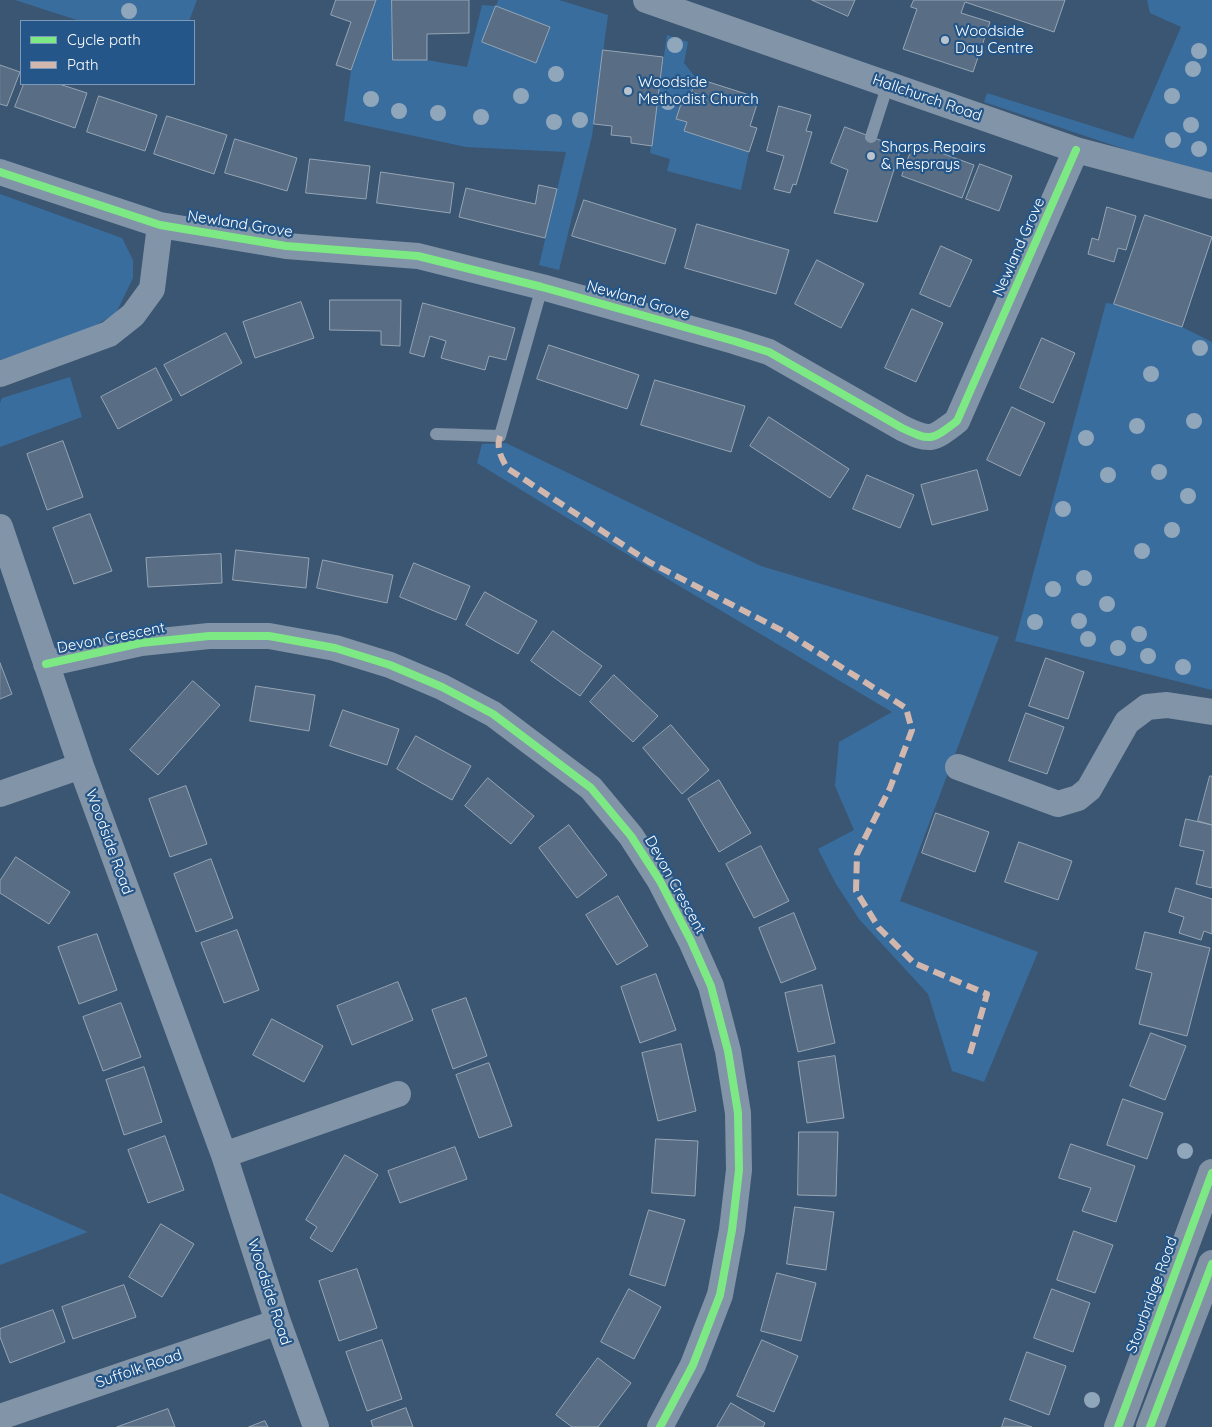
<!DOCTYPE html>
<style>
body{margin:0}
#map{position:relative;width:1212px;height:1427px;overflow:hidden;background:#3b5672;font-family:Quicksand,sans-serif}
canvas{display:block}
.legend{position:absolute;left:20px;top:20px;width:175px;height:65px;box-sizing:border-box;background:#245689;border:1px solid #7c9ab8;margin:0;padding:6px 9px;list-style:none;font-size:15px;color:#fff}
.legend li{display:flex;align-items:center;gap:10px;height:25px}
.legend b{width:25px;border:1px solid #7c9ab8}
</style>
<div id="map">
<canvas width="1212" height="1427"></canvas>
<ul class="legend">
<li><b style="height:6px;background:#7ce984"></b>Cycle path</li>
<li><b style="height:6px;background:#d1b7ad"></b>Path</li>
</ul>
</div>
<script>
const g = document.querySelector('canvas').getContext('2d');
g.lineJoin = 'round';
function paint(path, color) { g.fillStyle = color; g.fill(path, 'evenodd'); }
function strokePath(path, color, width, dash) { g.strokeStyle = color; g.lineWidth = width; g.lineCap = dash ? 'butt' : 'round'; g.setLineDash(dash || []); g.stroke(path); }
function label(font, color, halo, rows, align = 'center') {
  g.font = font + ' Quicksand,sans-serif'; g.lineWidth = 4.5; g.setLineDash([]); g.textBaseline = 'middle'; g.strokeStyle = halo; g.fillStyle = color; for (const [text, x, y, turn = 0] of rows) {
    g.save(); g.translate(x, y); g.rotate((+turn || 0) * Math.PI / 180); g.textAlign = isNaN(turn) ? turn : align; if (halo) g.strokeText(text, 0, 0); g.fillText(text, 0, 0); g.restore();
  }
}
paint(new Path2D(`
 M 15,0 L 197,0 L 189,21 L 80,21 Z
 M 376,0 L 392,0 L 393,60 L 427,60 L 467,67 L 482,5 L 496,6 L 498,0 L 559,0 L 608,15 L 592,136 L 559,270 L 539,265 L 566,152 L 466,147 L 344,121 L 351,70 ZM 496,6 L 550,27 L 536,63 L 482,42 Z
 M 1147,0 L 1212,0 L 1212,173 L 1127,150 L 984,102 L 987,93 L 1133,139 L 1181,27 L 1150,13 Z
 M 667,35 L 688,42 L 684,63 L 696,78 L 692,92 L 700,95 L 697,102 L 677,119 L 687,122 L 684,131 L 749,152 L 741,190 L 667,171 L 670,159 L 650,153 Z
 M 0,194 L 122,238 L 133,260 L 133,278 L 116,313 L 90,329 L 0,360 Z
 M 1106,303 L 1114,304 L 1182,327 L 1212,342 L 1212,690 L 1015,641 Z
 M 70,377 L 82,417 L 0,447 L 0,403 L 2,398 Z
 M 506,443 L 761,566 L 999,637 L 900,901 L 1038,952 L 984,1082 L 952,1071 L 928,994 L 859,919 L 836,884 L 818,849 L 854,830 L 835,786 L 839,742 L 892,712 L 671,581 L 477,463 L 482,444 Z
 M 0,1193 L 88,1232 L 0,1265 Z`), '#396d9e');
const building = new Path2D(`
 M 336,0 L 376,0 L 351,70 L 336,65 L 351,22 L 331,15 Z
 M 392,0 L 469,0 L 469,33 L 427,34 L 427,60 L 393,60 Z
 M 812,0 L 855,0 L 848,16 Z
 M 914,0 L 1065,0 L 1054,32 L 965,2 L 961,13 L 990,22 L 973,72 L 903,49 L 917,9 L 911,7 Z
 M 496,6 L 550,27 L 536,63 L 482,42 Z
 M 603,50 L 663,57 L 652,146 L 631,143 L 631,137 L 611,135 L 612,126 L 594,124 Z
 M 0,65 L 20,72 L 7,106 L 0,104 Z
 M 696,78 L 759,98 L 750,126 L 757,128 L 749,152 L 684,131 L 687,122 L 676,119 L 683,98 L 697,102 L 700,95 L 692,92 Z
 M 24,84 L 59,84 L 87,93 L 75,128 L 15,107 Z
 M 99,96 L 157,115 L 145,151 L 87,132 Z
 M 779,106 L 811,115 L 806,131 L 812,132 L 796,185 L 793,184 L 790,193 L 774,189 L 784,156 L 767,151 Z
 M 167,116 L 227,135 L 214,174 L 154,154 Z
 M 845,127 L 901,148 L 877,222 L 834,213 L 848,170 L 831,163 Z
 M 235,139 L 297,158 L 287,191 L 225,173 Z
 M 914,143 L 974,165 L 962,198 L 902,176 Z
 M 310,159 L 370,166 L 366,199 L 306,193 Z
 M 980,164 L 1012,176 L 999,211 L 966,199 Z
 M 381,172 L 454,183 L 450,213 L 377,203 Z
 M 539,185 L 557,189 L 545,238 L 459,217 L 466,188 L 535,204 Z
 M 584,200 L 676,229 L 665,264 L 572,236 Z
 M 1107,207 L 1136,216 L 1126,250 L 1118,248 L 1114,262 L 1088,254 L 1092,238 L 1098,240 Z
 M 1145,215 L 1212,237 L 1182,327 L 1114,304 Z
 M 697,224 L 789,250 L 776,294 L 685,268 Z
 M 941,246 L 972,260 L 950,307 L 920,294 Z
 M 817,260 L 864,284 L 841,328 L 795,304 Z
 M 330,300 L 401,300 L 400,346 L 381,345 L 381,331 L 330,330 Z
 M 301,302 L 314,338 L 255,358 L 243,322 Z
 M 423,303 L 515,328 L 506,360 L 489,356 L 485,370 L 441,358 L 446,341 L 430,336 L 424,357 L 410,353 Z
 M 912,309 L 943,323 L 916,382 L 885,368 Z
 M 226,333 L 242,363 L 181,396 L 164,365 Z
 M 1042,338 L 1075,353 L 1053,403 L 1020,388 Z
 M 549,345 L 639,375 L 627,409 L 537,379 Z
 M 156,368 L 172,400 L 118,429 L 101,397 Z
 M 655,380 L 745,406 L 731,452 L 641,425 Z
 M 1012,407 L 1045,423 L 1020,476 L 987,460 Z
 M 769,417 L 849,469 L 830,498 L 750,446 Z
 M 63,441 L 83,497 L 47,510 L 27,454 Z
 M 977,470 L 988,510 L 932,525 L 921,485 Z
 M 867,475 L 914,495 L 900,528 L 853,509 Z
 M 90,514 L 112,571 L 74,584 L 53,528 Z
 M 236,550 L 309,558 L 306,588 L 233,580 Z
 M 221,554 L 222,583 L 148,587 L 146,558 Z
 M 323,560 L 393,575 L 387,603 L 317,588 Z
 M 414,563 L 470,586 L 456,620 L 400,597 Z
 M 485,592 L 537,621 L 518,654 L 466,625 Z
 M 553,631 L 602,666 L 580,696 L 531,661 Z
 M 1046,658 L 1084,672 L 1068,719 L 1029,706 Z
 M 0,663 L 12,694 L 0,699 Z
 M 614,675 L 658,716 L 633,742 L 590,702 Z
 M 193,681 L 220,705 L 158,775 L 130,750 Z
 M 256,686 L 315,695 L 309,731 L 250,721 Z
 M 343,710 L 399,729 L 387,765 L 330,746 Z
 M 1026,713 L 1064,727 L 1047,774 L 1009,761 Z
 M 671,725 L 709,770 L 682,794 L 643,748 Z
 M 416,736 L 471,766 L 452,800 L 397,769 Z
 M 1210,776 L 1212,776 L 1212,825 L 1198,821 Z
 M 488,778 L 534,816 L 511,844 L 465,806 Z
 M 719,780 L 751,833 L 719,852 L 688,799 Z
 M 186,786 L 207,844 L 170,857 L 149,799 Z
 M 936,813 L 989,832 L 975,872 L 922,853 Z
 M 1186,819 L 1212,825 L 1212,888 L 1196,884 L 1204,851 L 1180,846 Z
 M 569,825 L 607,875 L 577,898 L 539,848 Z
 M 1019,842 L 1072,861 L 1058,900 L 1005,882 Z
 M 761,846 L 789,901 L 754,918 L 726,864 Z
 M 16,857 L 70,892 L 49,924 L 0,893 L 0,881 Z
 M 211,859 L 233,918 L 196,932 L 174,874 Z
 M 1176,888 L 1212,899 L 1212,934 L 1204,931 L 1201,940 L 1179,933 L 1184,917 L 1169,912 Z
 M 618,896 L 648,946 L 617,965 L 586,915 Z
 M 794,913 L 816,969 L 781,983 L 759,928 Z
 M 237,930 L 259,990 L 224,1003 L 201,943 Z
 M 1145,932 L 1210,948 L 1187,1036 L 1139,1024 L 1152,973 L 1136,969 Z
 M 97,934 L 117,990 L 79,1004 L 58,947 Z
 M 656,974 L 676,1030 L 640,1043 L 621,987 Z
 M 398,982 L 413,1020 L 352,1045 L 337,1006 Z
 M 822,985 L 835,1043 L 798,1052 L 785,993 Z
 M 466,998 L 487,1056 L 453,1069 L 432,1010 Z
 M 121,1003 L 141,1057 L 103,1071 L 83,1017 Z
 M 272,1019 L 323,1046 L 304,1082 L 253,1055 Z
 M 1151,1033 L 1186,1046 L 1165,1100 L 1130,1086 Z
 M 681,1044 L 696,1111 L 658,1121 L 642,1053 Z
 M 835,1056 L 844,1118 L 807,1123 L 798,1062 Z
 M 489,1063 L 512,1126 L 479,1138 L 456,1075 Z
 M 144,1067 L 162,1122 L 124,1135 L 106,1080 Z
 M 1123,1099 L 1163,1113 L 1147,1159 L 1107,1145 Z
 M 799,1132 L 838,1132 L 836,1196 L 798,1195 Z
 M 165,1136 L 184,1190 L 148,1203 L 128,1150 Z
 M 656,1139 L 698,1141 L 695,1196 L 652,1193 Z
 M 1071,1144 L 1135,1166 L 1116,1222 L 1082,1211 L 1091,1188 L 1059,1178 Z
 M 455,1147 L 467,1179 L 400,1203 L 388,1171 Z
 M 345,1155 L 378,1175 L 332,1252 L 310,1238 L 317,1227 L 306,1220 Z
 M 795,1207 L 834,1212 L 826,1270 L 787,1264 Z
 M 649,1210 L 685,1220 L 665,1286 L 630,1275 Z
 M 161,1224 L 194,1244 L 162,1297 L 129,1277 Z
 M 1074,1231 L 1113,1245 L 1095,1293 L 1057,1280 Z
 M 357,1269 L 377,1328 L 339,1341 L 319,1281 Z
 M 777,1273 L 816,1283 L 801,1341 L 761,1331 Z
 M 124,1285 L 136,1317 L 73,1339 L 62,1307 Z
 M 629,1289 L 661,1307 L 634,1359 L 601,1342 Z
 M 1052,1289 L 1090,1303 L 1073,1352 L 1034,1338 Z
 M 53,1310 L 65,1342 L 10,1363 L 0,1337 L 0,1329 Z
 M 382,1340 L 402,1399 L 367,1411 L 346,1352 Z
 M 762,1340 L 798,1356 L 774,1412 L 737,1396 Z
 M 1027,1352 L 1066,1366 L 1049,1415 L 1010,1400 Z
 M 598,1358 L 631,1383 L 598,1427 L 572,1427 L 556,1415 Z
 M 731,1403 L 765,1423 L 763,1427 L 717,1427 Z
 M 406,1408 L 413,1427 L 373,1427 L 371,1421 Z
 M 168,1409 L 175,1427 L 117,1427 Z
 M 1005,1418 L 1032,1427 L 1002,1427 Z
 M 265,1421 L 268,1427 L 249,1427 Z`);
paint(building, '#596e84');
strokePath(building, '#96a5b5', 1);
strokePath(new Path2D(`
 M 871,137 L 888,84
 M 436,434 L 500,436 L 542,287`), '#8294a7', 12);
strokePath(new Path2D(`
 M 646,0 L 1076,150 L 1212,186
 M 0,172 L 160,225 L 286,246 L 418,256 L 542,287 L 734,341 L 769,352 L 902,428 C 931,442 932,440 957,421 L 1076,150
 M 0,374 L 109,334 L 133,315 L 152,289 L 160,225
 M 0,527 L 81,766 L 224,1155 L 278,1322 L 316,1427
 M 46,664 L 141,643 L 209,636 L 269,636 L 335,648 L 390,665 L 442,687 L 493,714 L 591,788 L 631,836 L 660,881 L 691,941 L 711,986 L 728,1051 L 738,1113 L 739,1170 L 732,1230 L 720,1295 L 693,1365 L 660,1427
 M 958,767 L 1058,804 L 1078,798 L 1089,789 L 1127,722 L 1147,707 L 1167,705 L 1212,712
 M 0,794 L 81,766
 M 224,1155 L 398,1094
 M 0,1417 L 278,1322`), '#8294a7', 26);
strokePath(new Path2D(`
 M 1118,1427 L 1212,1173
 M 1150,1427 L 1212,1264`), '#8292a5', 28);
strokePath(new Path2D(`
 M 500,436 C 496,448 501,457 507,468 L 649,562 L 787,633 L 906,708 L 912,730 L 890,788 L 857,854 L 856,891 L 879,928 L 914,963 L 987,994 L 969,1057`), '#d1b7ad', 6, [12, 6]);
strokePath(new Path2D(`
 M 0,172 L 160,225 L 286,246 L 418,256 L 542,287 L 734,341 L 769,352 L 902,428 C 931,442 932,440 957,421 L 1076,150
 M 46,664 L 141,643 L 209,636 L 269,636 L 335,648 L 390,665 L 442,687 L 493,714 L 591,788 L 631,836 L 660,881 L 691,941 L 711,986 L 728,1051 L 738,1113 L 739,1170 L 732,1230 L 720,1295 L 693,1365 L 660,1427
 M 1118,1427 L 1212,1173
 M 1150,1427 L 1212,1264`), '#7ce984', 8);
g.fillStyle = '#90a6bb';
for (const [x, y] of [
 [129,11],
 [675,45],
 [1199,51],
 [1193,69],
 [556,74],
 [521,96],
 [1172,96],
 [371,99],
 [668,102],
 [399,111],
 [438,113],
 [481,117],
 [580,120],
 [554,122],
 [1191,125],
 [1173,140],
 [1199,149],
 [1200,348],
 [1151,374],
 [1194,421],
 [1137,426],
 [1086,438],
 [1159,472],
 [1108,475],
 [1188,496],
 [1063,509],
 [1172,530],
 [1142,551],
 [1084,578],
 [1053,589],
 [1107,604],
 [1079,621],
 [1035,622],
 [1139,634],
 [1088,639],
 [1118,648],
 [1148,656],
 [1183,667],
 [1185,1151],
 [1092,1400]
]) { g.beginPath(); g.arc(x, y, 8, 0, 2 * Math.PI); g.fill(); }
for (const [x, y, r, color] of [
 [945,40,5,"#bac4ce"],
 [628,91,5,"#bac4ce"],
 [871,156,5,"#bac4ce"]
]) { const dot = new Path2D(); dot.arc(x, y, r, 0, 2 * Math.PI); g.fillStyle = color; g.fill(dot); strokePath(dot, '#245689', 2); }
label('15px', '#fff', '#245689', [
 ["Woodside",955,31],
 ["Day Centre",955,48],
 ["Woodside",638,82],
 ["Methodist Church",638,99],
 ["Sharps Repairs",881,147],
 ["& Resprays",881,164]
], 'left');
label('15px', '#fff', '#245689', [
 ["Hallchurch Road",927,98,19],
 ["Newland Grove",240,224,9],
 ["Newland Grove",1019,247,-66],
 ["Newland Grove",638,300,16],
 ["Devon Crescent",111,638,-11],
 ["Woodside Road",109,842,70],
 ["Devon Crescent",675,885,61],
 ["Woodside Road",269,1292,72],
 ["Stourbridge Road",1152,1295,-70],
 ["Suffolk Road",139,1369,-19]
]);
</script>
